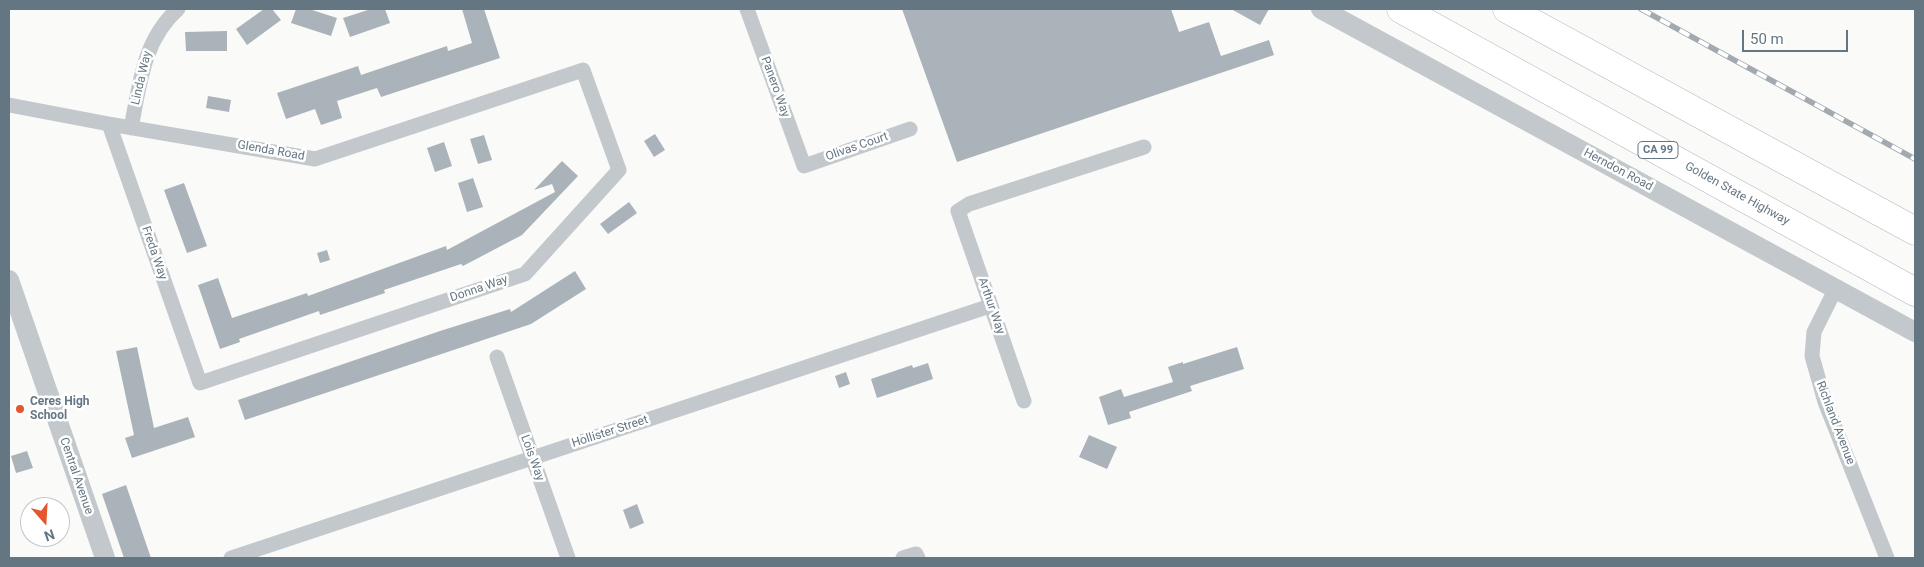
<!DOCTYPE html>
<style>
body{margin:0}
#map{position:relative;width:1924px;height:567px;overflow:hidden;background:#fafaf8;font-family:Roboto,sans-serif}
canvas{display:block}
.frame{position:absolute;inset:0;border:10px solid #657683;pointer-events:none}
.north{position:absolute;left:20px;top:497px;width:50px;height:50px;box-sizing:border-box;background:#fff;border:1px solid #c1c8cd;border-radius:50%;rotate:161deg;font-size:14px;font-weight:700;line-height:20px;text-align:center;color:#657683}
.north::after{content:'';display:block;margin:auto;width:18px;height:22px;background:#e4572e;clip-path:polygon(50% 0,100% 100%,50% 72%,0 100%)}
.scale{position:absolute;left:1742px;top:30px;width:106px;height:22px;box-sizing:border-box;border:2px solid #657683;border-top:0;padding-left:6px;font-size:15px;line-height:18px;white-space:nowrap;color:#657683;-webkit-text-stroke:4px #fff;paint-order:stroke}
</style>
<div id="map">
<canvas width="1924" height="567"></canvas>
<div class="frame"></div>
<div class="north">N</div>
<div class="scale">50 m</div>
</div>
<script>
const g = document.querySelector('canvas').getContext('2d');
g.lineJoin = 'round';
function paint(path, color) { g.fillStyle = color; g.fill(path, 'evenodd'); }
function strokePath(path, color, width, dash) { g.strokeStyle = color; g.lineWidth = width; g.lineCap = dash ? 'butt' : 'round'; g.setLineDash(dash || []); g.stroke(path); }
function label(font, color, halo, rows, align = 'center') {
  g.font = font + ' Roboto,sans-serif'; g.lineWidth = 5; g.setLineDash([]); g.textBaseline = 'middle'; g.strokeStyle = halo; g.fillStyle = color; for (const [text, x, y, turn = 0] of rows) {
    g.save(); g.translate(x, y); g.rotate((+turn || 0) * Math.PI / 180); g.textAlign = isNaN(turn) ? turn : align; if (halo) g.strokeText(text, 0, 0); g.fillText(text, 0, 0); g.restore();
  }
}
paint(new Path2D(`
 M 264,9 L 272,9 L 281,20 L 247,45 L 236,29 Z
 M 296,9 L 309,9 L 337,18 L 331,36 L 291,23 Z
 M 371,9 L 385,9 L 390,23 L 350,37 L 343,18 Z
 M 462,9 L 484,9 L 500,58 L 381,97 L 377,88 L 337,101 L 342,118 L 321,125 L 315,109 L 286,119 L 277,93 L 358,66 L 361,75 L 447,46 L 448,51 L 472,43 Z
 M 902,9 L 1171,9 L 1179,32 L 1209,22 L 1221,56 L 1269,40 L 1274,55 L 957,162 Z
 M 1231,9 L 1269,9 L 1260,25 Z
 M 227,31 L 227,51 L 186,51 L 185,32 Z
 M 208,96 L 231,100 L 229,112 L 206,108 Z
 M 655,134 L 665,150 L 654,157 L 644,141 Z
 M 484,135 L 492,160 L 478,164 L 470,139 Z
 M 444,142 L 452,166 L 435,172 L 427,148 Z
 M 562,161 L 578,176 L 522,235 L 463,266 L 461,264 L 384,290 L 385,293 L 320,315 L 319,311 L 239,339 L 240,342 L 220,349 L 198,285 L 218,278 L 232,318 L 307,293 L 308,296 L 446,246 L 447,250 L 555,192 L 552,184 L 534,190 Z
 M 473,178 L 483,207 L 467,212 L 458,183 Z
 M 184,183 L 207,246 L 187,253 L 164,190 Z
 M 629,202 L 637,213 L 608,234 L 600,224 Z
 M 327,250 L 330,260 L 320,263 L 317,253 Z
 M 575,271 L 586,289 L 531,324 L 245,420 L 238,400 L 440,331 L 510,309 L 511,312 Z
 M 137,347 L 154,428 L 188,417 L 195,437 L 132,458 L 125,438 L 134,435 L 116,351 Z
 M 1237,347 L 1244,369 L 1190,386 L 1192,391 L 1129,412 L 1131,418 L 1108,425 L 1099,397 L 1121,389 L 1124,397 L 1173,382 L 1168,367 L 1183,362 L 1183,364 Z
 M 928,363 L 933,379 L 877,398 L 871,379 L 912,365 L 913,368 Z
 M 846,372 L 850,384 L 839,388 L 835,376 Z
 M 1089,435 L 1117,447 L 1107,469 L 1079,457 Z
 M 27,451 L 33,468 L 16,473 L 11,456 Z
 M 126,485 L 151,558 L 124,558 L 102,494 Z
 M 637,504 L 644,523 L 630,529 L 623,510 Z`), '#aab3b9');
const motorway = new Path2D(`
 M 1401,9 L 1915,292
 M 1507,9 L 1915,231`);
strokePath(motorway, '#b4b9bd', 29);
strokePath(new Path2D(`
 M 747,9 L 804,166 L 910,129
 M 9,105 L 109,124 L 315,159 L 583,70 L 619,170 L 525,274 L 200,383 L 109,124
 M 131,128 C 140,84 143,40 178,9
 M 1836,288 L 1814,332 L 1812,356 L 1825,402 L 1887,558
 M 497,357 L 568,558
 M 1024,401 L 958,211 L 969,204 L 1144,147
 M 231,558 L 990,306
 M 903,558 L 916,554 L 918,558`), '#c3c8cc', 15);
strokePath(new Path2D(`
 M 1321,9 L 1915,332
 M 9,280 L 105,558`), '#c3c8cc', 20);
strokePath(motorway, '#fff', 28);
const rail = new Path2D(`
 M 1641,9 L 1915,159`);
strokePath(rail, '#a2aab0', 5.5);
strokePath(rail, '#fff', 4, [11]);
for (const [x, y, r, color] of [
 [20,409,5,"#e4572e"]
]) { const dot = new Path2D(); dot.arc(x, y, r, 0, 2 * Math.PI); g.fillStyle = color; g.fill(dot); strokePath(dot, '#fff', 2); }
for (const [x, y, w] of [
 [1658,150,40]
]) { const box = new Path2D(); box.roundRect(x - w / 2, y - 8.5, w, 17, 4); g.fillStyle = '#fff'; g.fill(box); strokePath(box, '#657683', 1); }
label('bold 11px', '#657683', null, [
 ["CA 99",1658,150]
]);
label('12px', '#657683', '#fff', [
 ["Linda Way",142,78,-77],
 ["Panero Way",775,87,70],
 ["Olivas Court",857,147,-19],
 ["Glenda Road",271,151,10],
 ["Herndon Road",1618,170,28],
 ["Golden State Highway",1737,194,29],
 ["Freda Way",154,253,71],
 ["Donna Way",479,289,-19],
 ["Arthur Way",991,306,71],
 ["Richland Avenue",1835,423,69],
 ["Hollister Street",610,432,-18],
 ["Lois Way",532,458,70],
 ["Central Avenue",76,476,71]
]);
label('bold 12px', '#657683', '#fff', [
 ["Ceres High",30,402],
 ["School",30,416]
], 'left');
</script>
